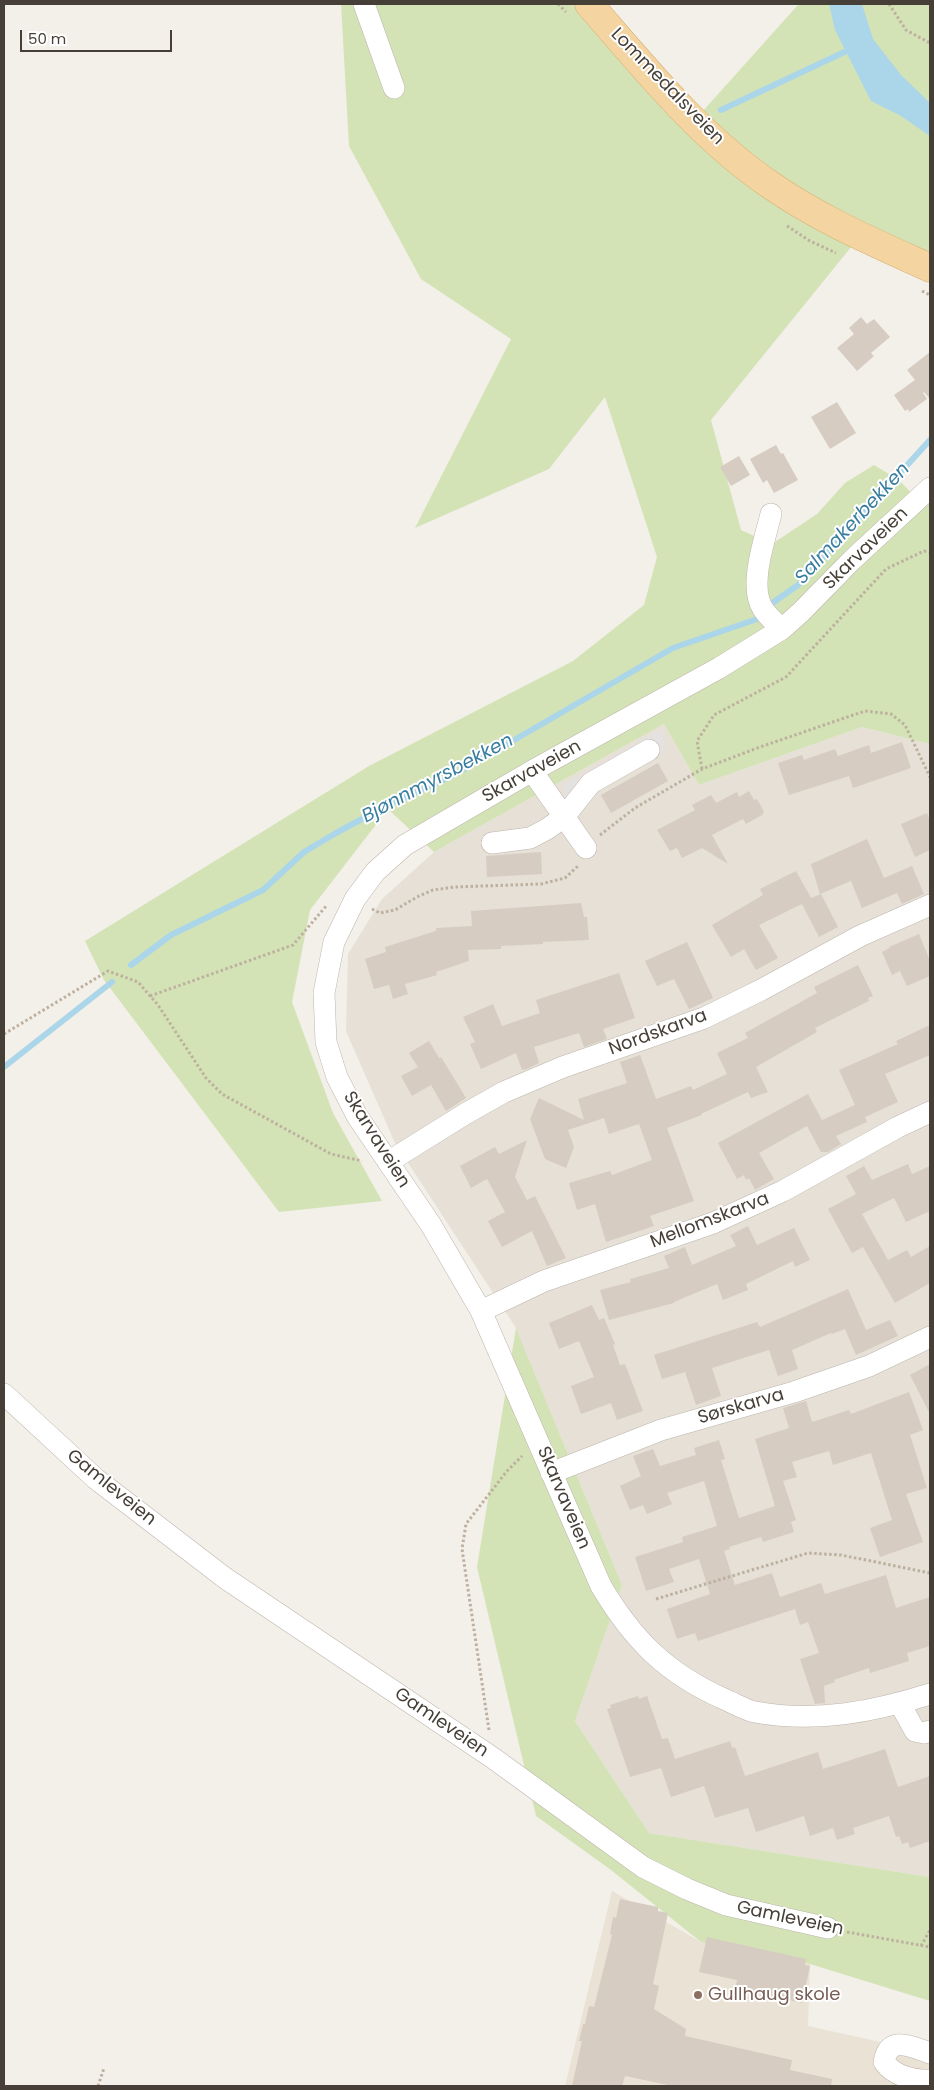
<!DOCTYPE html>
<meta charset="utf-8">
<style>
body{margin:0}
#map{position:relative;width:934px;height:2090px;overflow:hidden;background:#f3efe9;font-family:Poppins,sans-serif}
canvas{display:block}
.frame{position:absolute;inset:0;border:5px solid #463f38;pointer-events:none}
.scale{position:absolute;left:20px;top:30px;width:152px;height:22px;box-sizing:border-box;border:2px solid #463f38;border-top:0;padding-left:6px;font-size:15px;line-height:18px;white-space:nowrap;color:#463f38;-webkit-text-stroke:4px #fff;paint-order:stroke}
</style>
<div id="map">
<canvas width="934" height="2090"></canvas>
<div class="frame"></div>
<div class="scale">50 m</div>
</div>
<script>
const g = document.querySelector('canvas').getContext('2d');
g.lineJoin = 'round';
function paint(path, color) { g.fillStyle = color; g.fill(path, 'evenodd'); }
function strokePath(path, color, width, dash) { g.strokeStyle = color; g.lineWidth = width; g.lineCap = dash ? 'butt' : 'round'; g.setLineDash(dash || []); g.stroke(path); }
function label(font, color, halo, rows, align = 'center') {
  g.font = font + ' Poppins,sans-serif'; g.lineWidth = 4; g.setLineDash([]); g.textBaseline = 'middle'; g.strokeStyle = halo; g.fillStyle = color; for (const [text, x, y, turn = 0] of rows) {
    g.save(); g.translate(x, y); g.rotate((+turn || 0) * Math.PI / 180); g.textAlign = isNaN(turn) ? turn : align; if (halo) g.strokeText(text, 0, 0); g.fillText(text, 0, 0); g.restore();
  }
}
paint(new Path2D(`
 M 664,724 L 699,785 L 862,727 L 930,744 L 930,1877 L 649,1833 L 575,1721 L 622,1585 L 516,1328 L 395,1143 L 346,1031 L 348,954 L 382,899 L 434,852 Z`), '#e6e0d7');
paint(new Path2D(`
 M 612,1891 L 701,1942 L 810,1964 L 808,2026 L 930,2053 L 930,2086 L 565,2086 Z`), '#eae2d4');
paint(new Path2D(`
 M 341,4 L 587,4 L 694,121 L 797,6 L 802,4 L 930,4 L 930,268 L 860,236 L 711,420 L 741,530 L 772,544 L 817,514 L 845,483 L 874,465 L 899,480 L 919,501 L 930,502 L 930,744 L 862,727 L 699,785 L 664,724 L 434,852 L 388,809 L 310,910 L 292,1002 L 333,1113 L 382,1201 L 279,1212 L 104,980 L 85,941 L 369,766 L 573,661 L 644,605 L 657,557 L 605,397 L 549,469 L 415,528 L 511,339 L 421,279 L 349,146 Z
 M 516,1328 L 622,1585 L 575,1721 L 649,1833 L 930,1877 L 930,2001 L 810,1964 L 701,1942 L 611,1870 L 536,1816 L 477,1567 Z`), '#d3e3b6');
paint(new Path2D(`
 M 661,729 L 665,748 L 563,804 L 564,785 Z`), '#e4e2e0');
paint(new Path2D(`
 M 829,4 L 862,4 L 873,39 L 901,75 L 930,103 L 930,136 L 901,116 L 871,101 L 835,30 Z`), '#abd6e9');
strokePath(new Path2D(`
 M 721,110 L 853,48
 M 771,604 L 798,585 L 930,440
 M 131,965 L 171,935 L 263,890 L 304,852 L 336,833 L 386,806 L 452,776 L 673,648 L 760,618
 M 4,1067 L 112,982`), '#abd6e9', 6);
paint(new Path2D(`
 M 861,317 L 867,324 L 874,319 L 890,337 L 871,353 L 874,356 L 857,371 L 837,348 L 854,334 L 849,328 Z
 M 930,352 L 930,399 L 924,392 L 923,393 L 927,399 L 909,412 L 908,409 L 905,411 L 894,395 L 915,380 L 907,370 Z
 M 837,402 L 856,433 L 830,449 L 811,417 Z
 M 776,445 L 781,454 L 783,453 L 798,480 L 774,493 L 767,480 L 763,483 L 750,459 Z
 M 739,456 L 750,475 L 731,486 L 720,467 Z
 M 902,742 L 911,768 L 853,788 L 849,776 L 789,795 L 778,763 L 802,755 L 804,760 L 835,749 L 838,756 L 869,745 L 871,753 Z
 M 658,763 L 668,781 L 611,813 L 601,795 Z
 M 749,791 L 754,800 L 757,799 L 764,812 L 762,815 L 746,824 L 743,819 L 712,835 L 728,864 L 702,848 L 682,858 L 677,848 L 670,851 L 657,830 L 695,810 L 692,805 L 711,795 L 716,803 L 737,792 L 739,797 Z
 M 927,813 L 930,821 L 930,850 L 915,857 L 901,824 Z
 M 867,839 L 884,878 L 912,866 L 924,894 L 902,904 L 897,893 L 862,908 L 851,881 L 820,894 L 811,864 Z
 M 541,852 L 542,874 L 487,877 L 486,856 Z
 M 796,871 L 811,898 L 821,894 L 838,927 L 819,937 L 802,904 L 759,925 L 778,958 L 756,970 L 744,949 L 731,957 L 712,925 L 763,895 L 760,889 Z
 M 581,903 L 584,917 L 587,917 L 589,940 L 543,942 L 543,944 L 501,946 L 501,949 L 468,950 L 469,961 L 436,972 L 437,975 L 405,984 L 408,994 L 393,999 L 389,985 L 374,989 L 365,959 L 386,952 L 385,947 L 436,931 L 436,928 L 472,926 L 471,911 Z
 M 919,934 L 930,961 L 930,976 L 907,986 L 900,971 L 892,975 L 882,952 L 890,948 L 889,947 Z
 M 687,942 L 713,998 L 689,1009 L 674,979 L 657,986 L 645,961 Z
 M 858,965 L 873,996 L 868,998 L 869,1001 L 815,1028 L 817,1032 L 756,1067 L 768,1092 L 751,1098 L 748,1092 L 701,1114 L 702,1115 L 667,1128 L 694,1201 L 650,1216 L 654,1226 L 606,1242 L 595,1204 L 577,1210 L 569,1183 L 610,1171 L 612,1175 L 652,1160 L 639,1124 L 609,1134 L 604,1118 L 568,1130 L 574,1147 L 566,1168 L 545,1159 L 530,1119 L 539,1098 L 584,1120 L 578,1099 L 627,1083 L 620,1062 L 640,1055 L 656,1099 L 691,1086 L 693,1090 L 727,1074 L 717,1053 L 748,1038 L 745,1033 L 817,993 L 814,987 Z
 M 619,973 L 635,1018 L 603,1029 L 607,1039 L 584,1047 L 579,1033 L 534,1047 L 539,1063 L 527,1069 L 522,1070 L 516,1053 L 481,1069 L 470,1044 L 475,1042 L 463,1017 L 493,1004 L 502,1026 L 540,1013 L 536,1000 Z
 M 930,1025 L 930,1055 L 885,1074 L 898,1102 L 865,1117 L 867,1122 L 836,1136 L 841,1144 L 828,1152 L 821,1152 L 807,1126 L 759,1153 L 774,1179 L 755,1190 L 749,1178 L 746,1180 L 744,1175 L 737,1179 L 718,1143 L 808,1094 L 822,1120 L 855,1105 L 839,1070 L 898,1044 L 896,1041 Z
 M 429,1041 L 439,1058 L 441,1057 L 466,1098 L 446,1111 L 431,1085 L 412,1096 L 401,1076 L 418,1067 L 409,1053 Z
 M 527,1140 L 515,1177 L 527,1200 L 535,1196 L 566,1258 L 547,1266 L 532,1231 L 502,1247 L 488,1221 L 505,1212 L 487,1179 L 471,1188 L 460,1166 L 495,1147 L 499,1154 Z
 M 908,1164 L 912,1174 L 930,1166 L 930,1211 L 906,1222 L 894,1198 L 862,1214 L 888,1260 L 907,1250 L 911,1257 L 930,1246 L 930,1283 L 895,1303 L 863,1247 L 852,1253 L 828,1209 L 856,1194 L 846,1176 L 864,1166 L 872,1180 Z
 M 748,1226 L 757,1245 L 794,1228 L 810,1260 L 795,1267 L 793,1261 L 746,1284 L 748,1290 L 723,1300 L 717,1284 L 674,1302 L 674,1303 L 609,1320 L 600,1290 L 631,1282 L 630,1279 L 669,1268 L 664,1256 L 685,1247 L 692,1265 L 736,1246 L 730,1235 Z
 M 848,1289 L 866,1330 L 890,1320 L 898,1336 L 856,1355 L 845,1329 L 832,1334 L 831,1333 L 792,1350 L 798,1369 L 778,1376 L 769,1350 L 712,1368 L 721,1396 L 696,1405 L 685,1372 L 662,1379 L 654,1355 L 757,1322 L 760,1327 Z
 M 592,1305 L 599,1320 L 604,1318 L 615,1344 L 613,1345 L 620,1365 L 625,1364 L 643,1411 L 617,1420 L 611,1403 L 581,1414 L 571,1386 L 594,1377 L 579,1341 L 559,1349 L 549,1323 Z
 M 930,1364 L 930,1414 L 910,1375 Z
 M 909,1392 L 923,1430 L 910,1435 L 927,1488 L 906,1494 L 923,1542 L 880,1557 L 870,1528 L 892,1520 L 871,1453 L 833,1465 L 829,1451 L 792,1462 L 797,1477 L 783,1481 L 796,1520 L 791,1522 L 794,1532 L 763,1542 L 761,1537 L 729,1547 L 730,1549 L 724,1551 L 735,1585 L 772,1573 L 780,1597 L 821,1583 L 825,1594 L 886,1575 L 896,1608 L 930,1597 L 930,1646 L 907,1653 L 909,1661 L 870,1673 L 869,1668 L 834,1680 L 835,1682 L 824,1686 L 825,1703 L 815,1704 L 800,1659 L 819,1653 L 808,1622 L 800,1625 L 795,1609 L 698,1641 L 695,1633 L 677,1639 L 667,1609 L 710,1594 L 699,1559 L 669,1569 L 674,1582 L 646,1591 L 635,1557 L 683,1542 L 682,1537 L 717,1526 L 704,1481 L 667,1493 L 672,1504 L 647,1514 L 643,1505 L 630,1510 L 620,1486 L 641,1476 L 633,1456 L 653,1449 L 660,1466 L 696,1455 L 694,1448 L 719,1440 L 725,1459 L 721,1460 L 739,1518 L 775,1506 L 755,1439 L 789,1428 L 783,1408 L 806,1401 L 812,1422 L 849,1410 L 851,1414 Z
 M 638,1696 L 639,1699 L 647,1696 L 662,1739 L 668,1738 L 675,1759 L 730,1741 L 732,1748 L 735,1747 L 745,1776 L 818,1752 L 823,1769 L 885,1749 L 898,1787 L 930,1776 L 930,1841 L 910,1848 L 908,1842 L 902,1844 L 899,1836 L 896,1837 L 889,1816 L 853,1828 L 855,1834 L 837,1840 L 833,1828 L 810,1836 L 804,1816 L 756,1832 L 748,1808 L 715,1818 L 704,1786 L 671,1797 L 661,1768 L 630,1777 L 607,1709 L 611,1708 L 610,1705 Z
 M 620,1899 L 658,1907 L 658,1911 L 668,1913 L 653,1984 L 659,1986 L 654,2009 L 686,2029 L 685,2036 L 792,2060 L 790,2070 L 832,2079 L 831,2086 L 673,2086 L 625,2076 L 622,2086 L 572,2086 L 582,2041 L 579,2041 L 583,2024 L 585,2024 L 589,2006 L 594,2007 L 612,1935 L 610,1934 L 613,1917 L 616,1918 Z
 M 707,1937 L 806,1959 L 805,1965 L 810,1966 L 802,2003 L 735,1988 L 737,1980 L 699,1972 Z`), '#d6ccc2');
const minor = new Path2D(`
 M 364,4 L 394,88
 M 930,488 L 852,560 L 801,612 L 782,629 L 719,668 L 532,771 L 405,845 L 375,872 L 355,899 L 334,942 L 324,993 L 326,1042 L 337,1077 L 357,1116 L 431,1225 L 481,1311 L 601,1586 C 633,1640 666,1673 724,1699 C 734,1703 745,1710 755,1712 C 815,1723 873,1712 930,1694
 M 771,514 C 765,539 748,586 763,609 C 768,617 776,623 782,629
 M 532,771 L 586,848
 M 492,843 L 530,838 L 547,829 L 564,817 L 591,783 L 649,750
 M 388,1162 L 465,1114 L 504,1092 L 563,1067 L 704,1018 L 761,990 L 860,936 L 930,905
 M 481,1311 L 544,1281 L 713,1223 L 783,1191 L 898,1127 L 930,1112
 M 4,1394 L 96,1479 L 225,1578 L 493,1758 L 643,1867 L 687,1889 L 726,1905 L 828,1928
 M 551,1473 L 661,1430 L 794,1392 L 869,1366 L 930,1337
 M 900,1704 L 915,1731 L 924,1733 L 930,1731
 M 930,2053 C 912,2047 889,2034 884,2062 C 894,2076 914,2081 930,2080`);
const major = new Path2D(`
 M 589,4 C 644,67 699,136 769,184 C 819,219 875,243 930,268`);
strokePath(minor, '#bdb5ac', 22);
strokePath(major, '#d8af72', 29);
strokePath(new Path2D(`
 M 558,4 L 566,12
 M 889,4 L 906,30 L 930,43
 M 787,226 L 810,241 L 836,253
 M 922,291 L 930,295
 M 702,769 L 697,741 L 714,715 L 786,677 L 886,569 L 924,551 L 930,552
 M 600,835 L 635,808 L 702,769 L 760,747 L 865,711 L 891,714 L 905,725 L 930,777
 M 372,909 L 380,913 L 395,910 L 417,897 L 433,890 L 455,887 L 541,884 L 565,878 L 578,866
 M 150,996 L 293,945 L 327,905
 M 4,1034 L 108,971 L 138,982 L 158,1005 L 206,1078 L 222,1094 L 331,1154 L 362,1161
 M 656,1599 L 808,1553 L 841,1555 L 930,1573
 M 489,1730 L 462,1549 L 466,1524 L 507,1471 L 522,1456
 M 847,1932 L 930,1947
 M 921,1946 L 930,1930
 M 98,2086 L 104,2068`), '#beb09f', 3, [2.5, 2.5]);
strokePath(minor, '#fff', 21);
strokePath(major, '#f4d4a0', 28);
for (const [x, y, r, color] of [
 [698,1995,5,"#8d6e63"]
]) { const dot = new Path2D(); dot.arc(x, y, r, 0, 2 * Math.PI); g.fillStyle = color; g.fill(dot); strokePath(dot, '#fff', 2); }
label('18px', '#463f38', '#fff', [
 ["Lommedalsveien",667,87,46],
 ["Skarvaveien",866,549,-44],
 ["Skarvaveien",532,772,-29],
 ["Nordskarva",658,1033,-20],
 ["Skarvaveien",376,1140,58],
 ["Mellomskarva",710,1221,-21],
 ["Sørskarva",741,1407,-16],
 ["Gamleveien",111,1488,39],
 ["Skarvaveien",563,1498,67],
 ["Gamleveien",441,1723,34],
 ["Gamleveien",790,1919,12]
]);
label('18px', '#785e54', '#fff', [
 ["Gullhaug skole",708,1995]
], 'left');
label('italic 19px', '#397ea0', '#fff', [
 ["Salmakerbekken",853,524,-47],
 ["Bjønnmyrsbekken",438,779,-28]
]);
</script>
